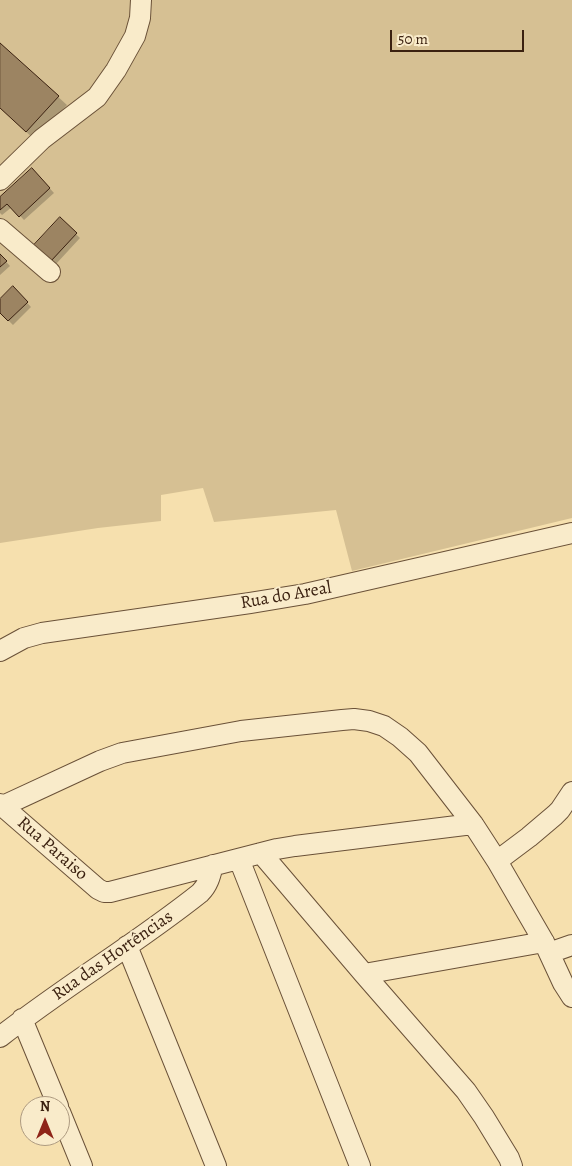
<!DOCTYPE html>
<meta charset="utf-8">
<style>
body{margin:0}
#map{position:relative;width:572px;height:1166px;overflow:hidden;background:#f6e0ae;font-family:Alegreya,serif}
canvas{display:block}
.north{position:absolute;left:20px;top:1096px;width:50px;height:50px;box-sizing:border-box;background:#f9ebca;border:1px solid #ad9a80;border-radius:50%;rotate:0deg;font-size:14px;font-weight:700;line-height:20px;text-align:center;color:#3b2110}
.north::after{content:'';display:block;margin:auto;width:18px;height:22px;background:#8f2418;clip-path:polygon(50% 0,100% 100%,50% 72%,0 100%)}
.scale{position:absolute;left:390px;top:30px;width:134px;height:22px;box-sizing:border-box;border:2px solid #3b2110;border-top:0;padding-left:6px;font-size:15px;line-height:18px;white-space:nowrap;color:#3b2110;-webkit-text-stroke:4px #f9ebca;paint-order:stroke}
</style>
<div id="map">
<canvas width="572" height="1166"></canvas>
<div class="north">N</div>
<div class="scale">50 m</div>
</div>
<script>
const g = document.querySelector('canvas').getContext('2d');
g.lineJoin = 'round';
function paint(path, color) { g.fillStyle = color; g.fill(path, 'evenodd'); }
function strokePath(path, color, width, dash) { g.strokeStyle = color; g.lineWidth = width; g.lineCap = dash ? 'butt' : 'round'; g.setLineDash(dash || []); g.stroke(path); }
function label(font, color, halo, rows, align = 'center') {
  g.font = font + ' Alegreya,serif'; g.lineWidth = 4; g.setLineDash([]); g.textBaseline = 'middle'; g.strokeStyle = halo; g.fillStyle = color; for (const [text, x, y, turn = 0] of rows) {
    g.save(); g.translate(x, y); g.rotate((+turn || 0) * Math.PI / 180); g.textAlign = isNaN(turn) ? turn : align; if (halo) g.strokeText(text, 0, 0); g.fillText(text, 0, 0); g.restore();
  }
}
paint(new Path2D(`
 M 0,0 L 572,0 L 572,518 L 352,571 L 336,510 L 214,522 L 203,488 L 161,495 L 161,521 L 98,528 L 0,543 Z`), '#d6c093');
paint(new Path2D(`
 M 0,44 L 67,105 L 35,140 L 0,108 Z
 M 32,169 L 54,193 L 24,220 L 12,207 L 2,215 L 0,213 L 0,199 Z
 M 60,219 L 80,238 L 56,264 L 35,245 Z
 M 0,255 L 10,266 L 0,275 Z
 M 13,288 L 31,307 L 13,325 L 0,312 L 0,301 Z`), '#0003');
const building = new Path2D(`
 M 0,43 L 59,96 L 26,132 L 0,108 Z
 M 32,168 L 50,188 L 19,217 L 7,204 L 0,210 L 0,197 Z
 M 60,217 L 77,233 L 51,261 L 34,245 Z
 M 0,254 L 7,261 L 0,267 Z
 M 13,286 L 28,302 L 8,321 L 0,313 L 0,299 Z`);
paint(building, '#9c8462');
strokePath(building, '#3b2110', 1);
const street = new Path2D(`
 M 0,180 L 42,139 L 97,97 L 116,70 L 135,36 L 140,18 L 141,0
 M 0,229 L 50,272
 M 0,651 L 24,638 L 42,633 L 250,603 L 305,594 L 572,533
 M 0,804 L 98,889 L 104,892 L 110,892 L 277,849 L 295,846 L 473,824
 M 3,806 L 100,761 L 122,753 L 241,731 L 342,720 L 354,719 L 369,721 L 384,726 L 400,737 L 418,753 L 473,824 L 497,861 L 544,942 L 563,983 L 572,997
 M 261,853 L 364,974 L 466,1091 L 484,1117 L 509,1158 L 512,1166
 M 239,859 L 360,1166
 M 497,861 L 529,837 L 555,815 L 560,810 L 572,792
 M 127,946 L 216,1166
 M 549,953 L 572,945
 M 364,974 L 544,942
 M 22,1019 L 58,1106
 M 0,1037 C 65,986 136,944 200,893 C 208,885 210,877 213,865
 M 60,1112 L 82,1166`);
strokePath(street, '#6a5138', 22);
strokePath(street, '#f9ebca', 20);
label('18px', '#3b2110', '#f9ebca', [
 ["Rua do Areal",286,596,-10],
 ["Rua Paraiso",52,849,41],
 ["Rua das Hortências",113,956,-35]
]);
</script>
